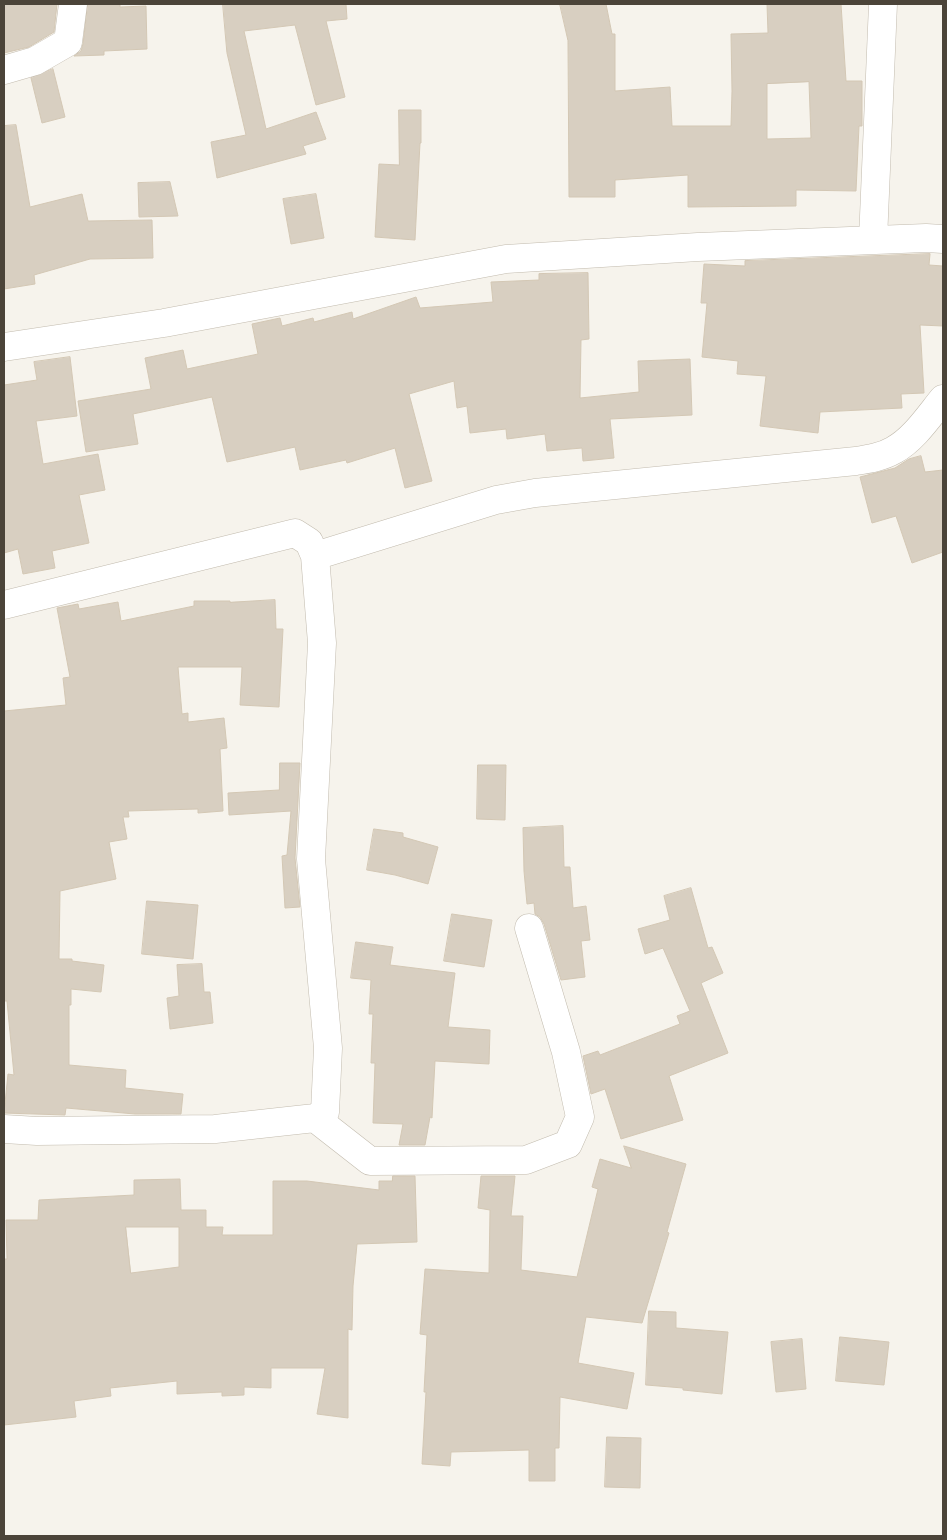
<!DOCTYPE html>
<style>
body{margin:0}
#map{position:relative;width:947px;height:1540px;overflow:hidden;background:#f6f3ec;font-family:"PT Sans",sans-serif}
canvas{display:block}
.frame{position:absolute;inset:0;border:5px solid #4b4439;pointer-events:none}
</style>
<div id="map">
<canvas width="947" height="1540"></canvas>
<div class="frame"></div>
</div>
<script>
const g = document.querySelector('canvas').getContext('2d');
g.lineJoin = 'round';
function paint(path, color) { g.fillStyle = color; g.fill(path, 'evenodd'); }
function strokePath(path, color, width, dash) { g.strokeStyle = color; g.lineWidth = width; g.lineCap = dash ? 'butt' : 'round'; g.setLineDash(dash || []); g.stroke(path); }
const building = new Path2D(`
 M 4,4 L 57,4 L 54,32 L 29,47 L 4,53 Z
 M 88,4 L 120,4 L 120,7 L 146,6 L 147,49 L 104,51 L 104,55 L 74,56 L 81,51 L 83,44 Z
 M 223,4 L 346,4 L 347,19 L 326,21 L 345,97 L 316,105 L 295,25 L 244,31 L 266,129 L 316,112 L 326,139 L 303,146 L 306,154 L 217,178 L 211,142 L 246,135 L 227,53 Z
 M 560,4 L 606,4 L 612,34 L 615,34 L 615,91 L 670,87 L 672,126 L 731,126 L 732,91 L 731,34 L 768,33 L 767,4 L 841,4 L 846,81 L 862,81 L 862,126 L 859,126 L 856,191 L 796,190 L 796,206 L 688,207 L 688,175 L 615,180 L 615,197 L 569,197 L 568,41 ZM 809,82 L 811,138 L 767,139 L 767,84 Z
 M 53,69 L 65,117 L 42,123 L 31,78 Z
 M 399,110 L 421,110 L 421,143 L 420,143 L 415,240 L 375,237 L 379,164 L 399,165 Z
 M 16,125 L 30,207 L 82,194 L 88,221 L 152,220 L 153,258 L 90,259 L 34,275 L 35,284 L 4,289 L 4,126 Z
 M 170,182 L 178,216 L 139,217 L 138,183 Z
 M 316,194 L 324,238 L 291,244 L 283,199 Z
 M 930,254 L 929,265 L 943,266 L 943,326 L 920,325 L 924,393 L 901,394 L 902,408 L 820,412 L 818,433 L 760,426 L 766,376 L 737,374 L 738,361 L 702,357 L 707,303 L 701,303 L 704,264 L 745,266 L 745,261 Z
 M 588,273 L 589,339 L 581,340 L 580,398 L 639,392 L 638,361 L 690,359 L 692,415 L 610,419 L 614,458 L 583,461 L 582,448 L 547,451 L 545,434 L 507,439 L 506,429 L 470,433 L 467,406 L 457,408 L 454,381 L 409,394 L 432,481 L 405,488 L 395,448 L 347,463 L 346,460 L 300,470 L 295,447 L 227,462 L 212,397 L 133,414 L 138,444 L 86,452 L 78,401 L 151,389 L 145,358 L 183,350 L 187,369 L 258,354 L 252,324 L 280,318 L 282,326 L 313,318 L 314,322 L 352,312 L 353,319 L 416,297 L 420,308 L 493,302 L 491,282 L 539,280 L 539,274 Z
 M 70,357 L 77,416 L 36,421 L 43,464 L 98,454 L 105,490 L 79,495 L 89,543 L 52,551 L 55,568 L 23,574 L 18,549 L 4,553 L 4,385 L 37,380 L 34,362 Z
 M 921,456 L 925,472 L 943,470 L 943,552 L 912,563 L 896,516 L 872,523 L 860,477 L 895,468 L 909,459 Z
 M 275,600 L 276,629 L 283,629 L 279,707 L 240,705 L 242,667 L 178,667 L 182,714 L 188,713 L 188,722 L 224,718 L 227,748 L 220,749 L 223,811 L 198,813 L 198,809 L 128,811 L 129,817 L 123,817 L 127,839 L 109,842 L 116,879 L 60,891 L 59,959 L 72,959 L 72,961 L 104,965 L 101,992 L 71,989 L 71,1005 L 69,1005 L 69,1065 L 126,1070 L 125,1088 L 183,1094 L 181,1114 L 135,1114 L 66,1108 L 65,1115 L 4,1113 L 8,1074 L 14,1075 L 7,1001 L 4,1001 L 4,711 L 66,705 L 63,678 L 70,677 L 57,608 L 78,604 L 79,609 L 118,602 L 121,621 L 194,606 L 194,601 L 230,601 L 230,602 Z
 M 280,763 L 300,763 L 295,858 L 300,907 L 285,908 L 282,856 L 287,855 L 291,811 L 229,815 L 228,793 L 279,790 Z
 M 478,765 L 506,765 L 505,820 L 477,819 Z
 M 563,826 L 564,867 L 570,867 L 573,908 L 586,906 L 590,940 L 581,941 L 585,977 L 561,980 L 544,924 L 540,917 L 535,914 L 534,903 L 527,904 L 524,871 L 523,828 Z
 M 374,829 L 403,833 L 403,837 L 438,847 L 428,884 L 395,875 L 367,870 Z
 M 691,888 L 708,948 L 712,947 L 723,973 L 701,983 L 728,1053 L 669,1076 L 683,1120 L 621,1139 L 605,1089 L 591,1094 L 583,1056 L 598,1051 L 600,1055 L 680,1024 L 677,1016 L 690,1011 L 663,948 L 645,954 L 638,929 L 670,920 L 664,896 Z
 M 147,901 L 198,905 L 193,959 L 142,954 Z
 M 452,914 L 492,920 L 484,967 L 444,961 Z
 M 356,942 L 393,947 L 390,965 L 455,973 L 448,1027 L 490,1030 L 489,1064 L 435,1061 L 432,1118 L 430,1117 L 425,1145 L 399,1145 L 403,1124 L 373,1123 L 375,1063 L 371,1063 L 373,1014 L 369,1014 L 371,980 L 351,978 Z
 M 202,964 L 204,992 L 210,992 L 213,1023 L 170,1029 L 167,998 L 179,996 L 177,965 Z
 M 624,1146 L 686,1164 L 667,1232 L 669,1233 L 642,1323 L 586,1317 L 578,1363 L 634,1373 L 627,1409 L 560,1397 L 559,1448 L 555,1448 L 555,1481 L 529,1481 L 529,1450 L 451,1452 L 450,1466 L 422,1464 L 426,1392 L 424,1392 L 427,1335 L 420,1334 L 425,1269 L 489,1273 L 490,1210 L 478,1208 L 481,1176 L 515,1176 L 511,1216 L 523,1216 L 521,1270 L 577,1277 L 598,1189 L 592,1187 L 600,1159 L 631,1168 Z
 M 393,1176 L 415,1176 L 417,1242 L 357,1244 L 353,1286 L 352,1330 L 348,1329 L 348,1418 L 317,1414 L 325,1368 L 271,1368 L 271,1388 L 244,1387 L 244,1395 L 222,1396 L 222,1392 L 177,1394 L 177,1381 L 110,1388 L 111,1396 L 74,1401 L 76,1417 L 4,1425 L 4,1259 L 7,1259 L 6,1220 L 38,1220 L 39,1200 L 134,1195 L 134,1180 L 180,1179 L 181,1210 L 206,1210 L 206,1227 L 223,1227 L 222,1235 L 273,1235 L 273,1181 L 307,1181 L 379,1190 L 379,1181 L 392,1181 ZM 126,1227 L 179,1227 L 179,1267 L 131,1273 Z
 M 649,1311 L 676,1312 L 676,1328 L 728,1332 L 722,1394 L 683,1390 L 683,1388 L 646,1385 Z
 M 840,1337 L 889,1342 L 884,1385 L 836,1381 Z
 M 802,1339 L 806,1389 L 776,1392 L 771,1342 Z
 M 607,1437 L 641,1438 L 640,1488 L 605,1487 Z`);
paint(building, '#d8cfc1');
strokePath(building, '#d3c7b4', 1);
const street = new Path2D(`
 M 4,70 L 35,61 L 68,42 L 73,4
 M 873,240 L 883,4
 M 4,347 L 164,323 L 506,259 L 698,247 L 926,238 L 943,239
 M 315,556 L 496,500 L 535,493 L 856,461 C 869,459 882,457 894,450 C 914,439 929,416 943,399
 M 4,605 L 295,533 L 309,542 L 315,556 L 322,643 L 311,859 L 328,1048 L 325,1112 L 315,1118 L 215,1129 L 37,1131 L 4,1129
 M 315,1118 L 370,1161 L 526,1160 L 568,1144 L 580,1117 L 566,1052 L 529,928`);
strokePath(street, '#c2bbae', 29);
strokePath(street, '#fff', 28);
</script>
